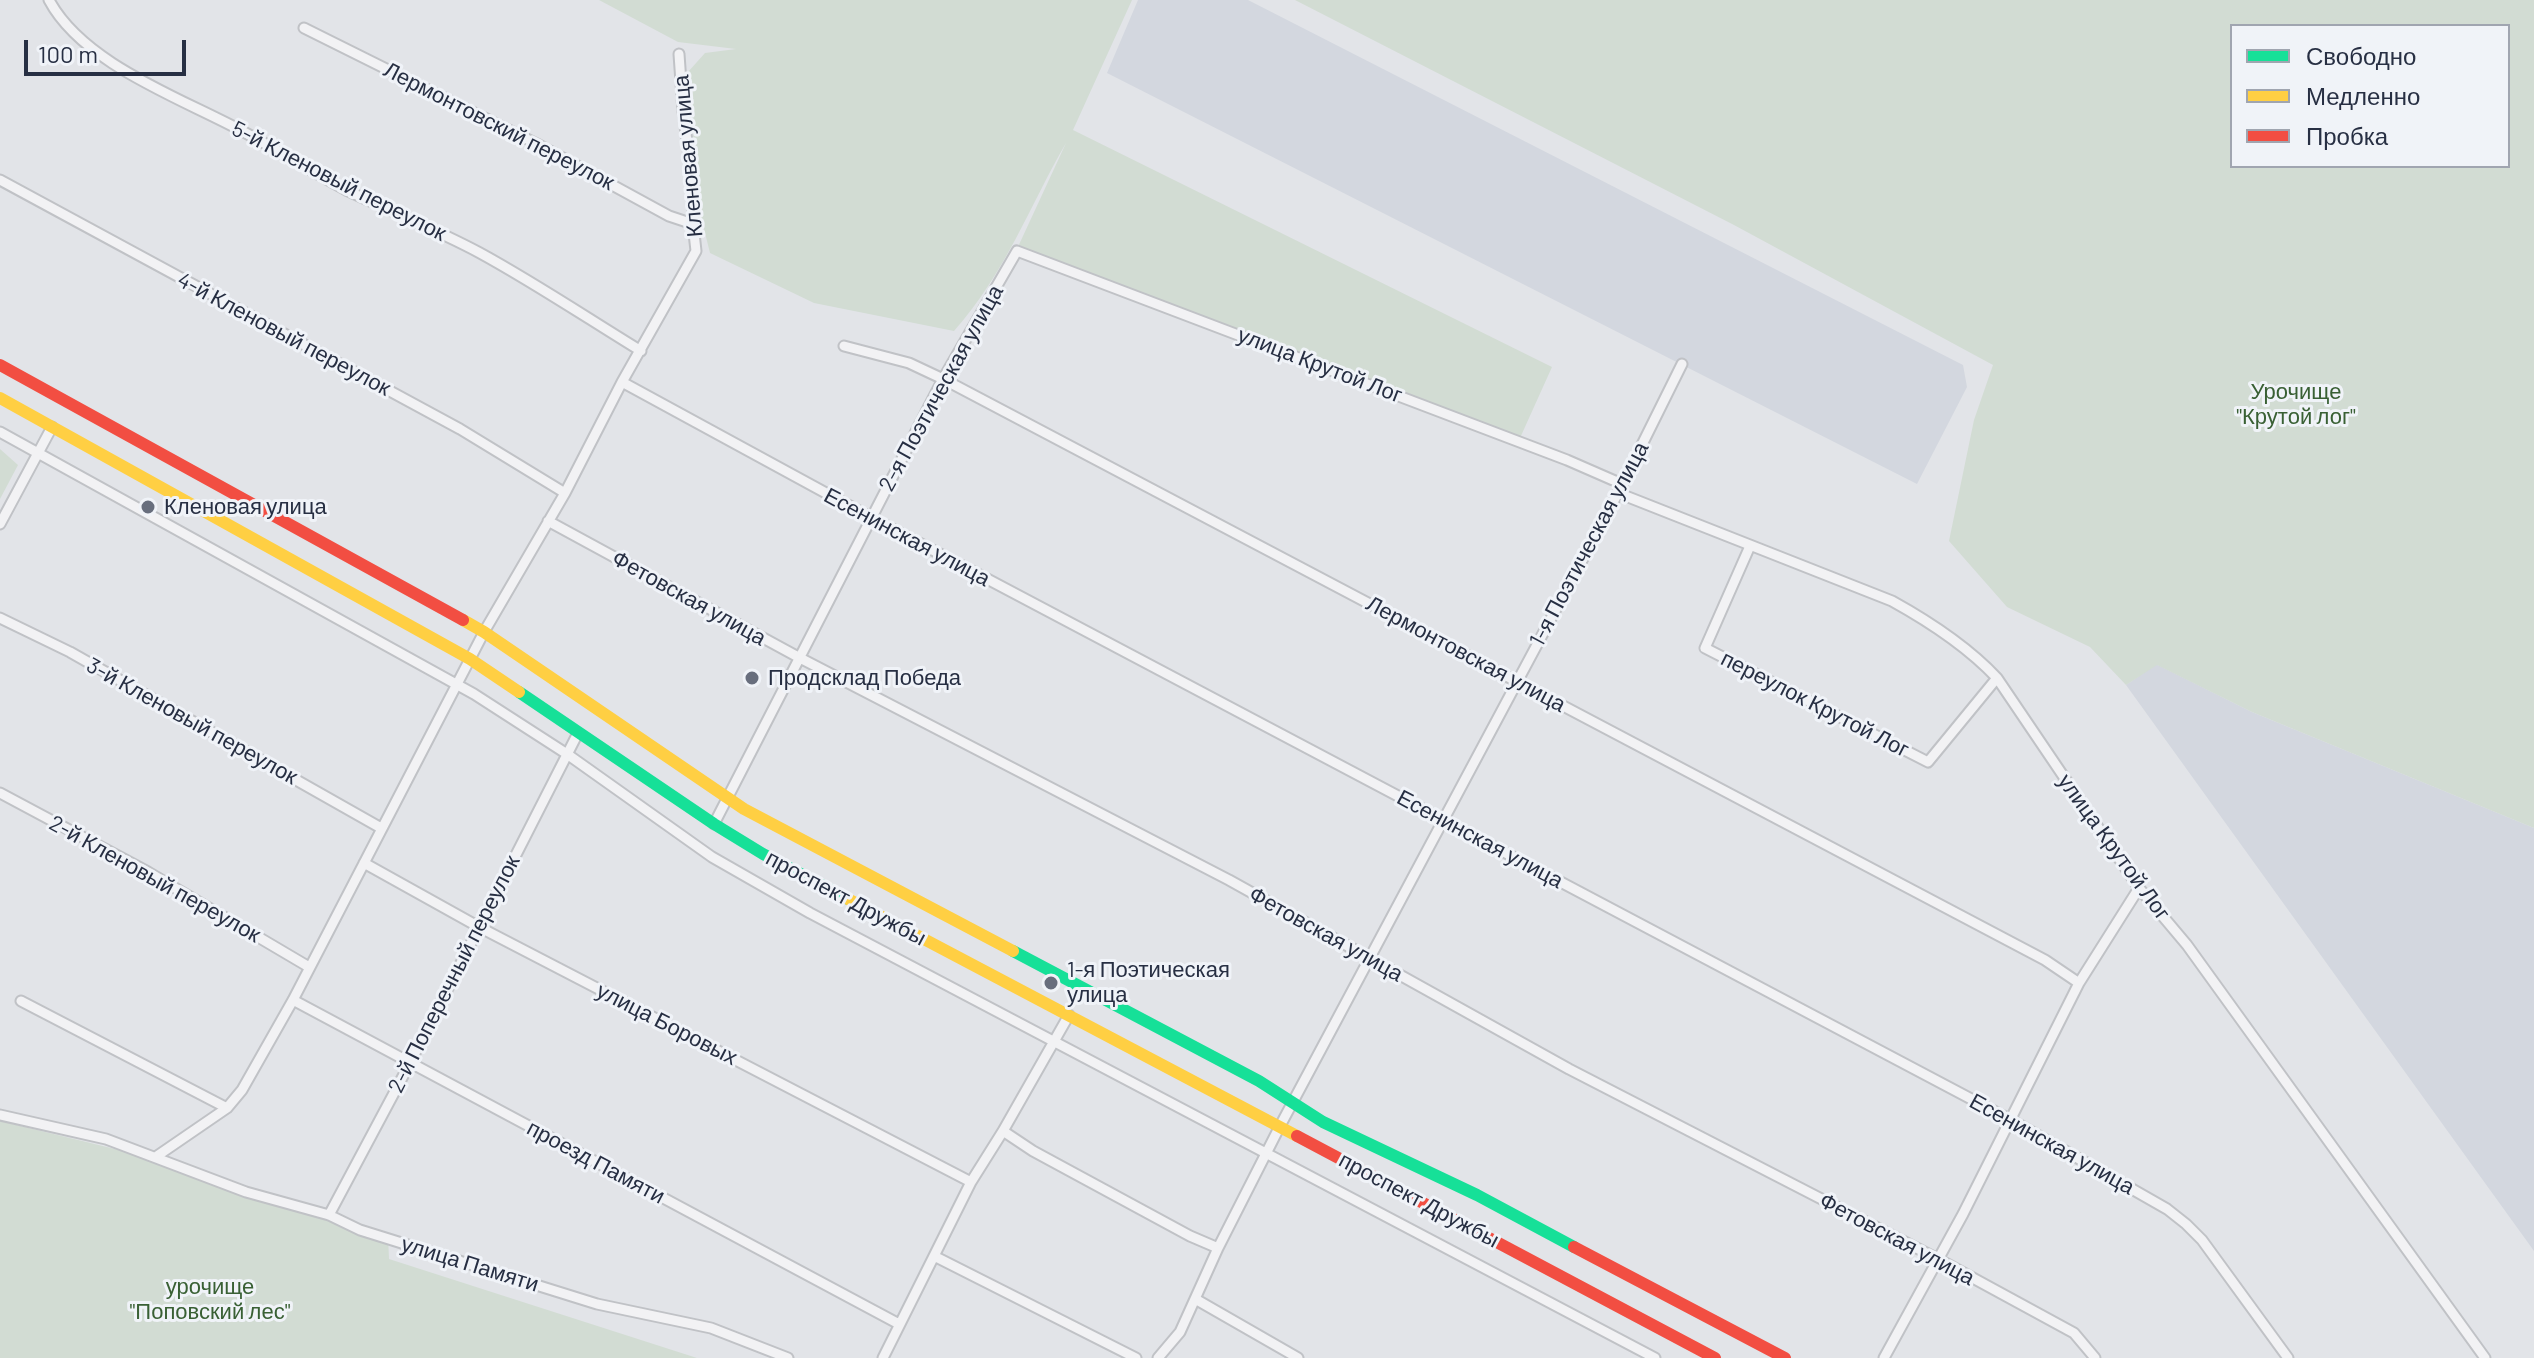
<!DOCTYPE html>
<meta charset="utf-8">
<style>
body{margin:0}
#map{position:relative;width:2534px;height:1358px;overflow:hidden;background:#e2e4e8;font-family:Barlow,sans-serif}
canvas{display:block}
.legend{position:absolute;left:2230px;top:24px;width:280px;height:144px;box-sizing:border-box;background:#f0f3f8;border:2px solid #a0a5b0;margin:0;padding:10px 14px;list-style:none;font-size:24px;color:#272f43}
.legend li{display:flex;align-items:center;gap:16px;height:40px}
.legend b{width:40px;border:2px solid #a0a5b0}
.scale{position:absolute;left:24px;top:40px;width:162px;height:36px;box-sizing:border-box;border:4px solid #272f43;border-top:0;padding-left:10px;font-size:24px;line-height:28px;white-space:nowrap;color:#272f43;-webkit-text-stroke:6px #f0f3f8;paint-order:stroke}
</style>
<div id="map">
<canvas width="2534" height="1358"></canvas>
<ul class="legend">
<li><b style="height:10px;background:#16e098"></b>Свободно</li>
<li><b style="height:10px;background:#ffcf43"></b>Медленно</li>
<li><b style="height:10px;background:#f24e42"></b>Пробка</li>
</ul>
<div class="scale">100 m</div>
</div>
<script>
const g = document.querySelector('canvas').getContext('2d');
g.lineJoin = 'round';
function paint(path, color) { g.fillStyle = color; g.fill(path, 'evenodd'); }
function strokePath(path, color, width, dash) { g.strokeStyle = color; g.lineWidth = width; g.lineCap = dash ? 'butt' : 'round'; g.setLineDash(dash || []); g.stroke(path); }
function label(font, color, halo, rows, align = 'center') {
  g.font = font + ' Barlow,sans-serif'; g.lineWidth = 6; g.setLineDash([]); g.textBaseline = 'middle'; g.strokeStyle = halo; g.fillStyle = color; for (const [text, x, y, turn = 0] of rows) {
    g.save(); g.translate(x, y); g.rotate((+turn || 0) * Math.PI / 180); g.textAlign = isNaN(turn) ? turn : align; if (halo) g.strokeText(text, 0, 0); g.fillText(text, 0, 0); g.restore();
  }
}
paint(new Path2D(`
 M 1138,0 L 1248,0 L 1963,365 L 1967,387 L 1917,484 L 1107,73 Z
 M 2156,664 L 2252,712 L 2534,828 L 2534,1251 L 2126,685 Z`), '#d3d7df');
paint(new Path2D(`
 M 599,0 L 1132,0 L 1073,130 L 1552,367 L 1520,438 L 1017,249 L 1066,143 C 1028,209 1006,272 954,331 L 814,303 L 710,253 L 699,209 L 688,72 L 705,53 L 736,49 L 678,42 Z
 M 1295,0 L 2534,0 L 2534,828 L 2252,712 L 2157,665 L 2126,685 L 2090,647 L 2007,607 L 1949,541 L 1974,420 L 1993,365 L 1734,225 ZM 2232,26 L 2508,26 L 2508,166 L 2232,166 Z
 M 0,449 L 18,465 L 0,499 Z
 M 0,1121 L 152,1158 L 388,1236 L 389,1259 L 697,1358 L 0,1358 Z`), '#d2dcd3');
const street = new Path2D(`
 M 49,0 C 83,64 181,98 242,131 C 278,150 312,172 348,191 C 392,212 437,230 480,253 C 535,283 587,318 641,351
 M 304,28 L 537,144 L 669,216 L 693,224
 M 0,180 L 460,429 L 565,493
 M 844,346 L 909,363 L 943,379 L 2045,960 L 2079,983
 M 622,382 L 870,517 L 2011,1120 L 2167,1209 L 2186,1224 L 2202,1240 L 2288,1358
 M 0,432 L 474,694 L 567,754 L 712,857 L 810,913 L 1655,1358
 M 1618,493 L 1892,601 C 1930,622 1967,646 1997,678 L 2139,888 L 2187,945 L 2485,1358
 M 548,521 L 800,658 L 1229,880 L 1569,1069 L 1938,1259 L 2074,1333 L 2095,1358
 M 0,524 L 52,427
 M 1750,546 L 1705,648 L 1928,762 L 1997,678
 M 0,618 L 70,652 L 381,828
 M 0,793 L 148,872 L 309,967
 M 714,824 L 943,379 L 1017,251 L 1567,460 L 1622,484
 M 364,863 L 479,927 L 971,1182
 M 293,1000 L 899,1324
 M 21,1001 L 227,1108
 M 0,1115 L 106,1139 L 246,1192 L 329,1215 L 360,1230 L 597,1304 L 711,1328 L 788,1358
 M 1003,1131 L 1033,1151 L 1190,1236 L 1218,1248
 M 157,1156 L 227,1108 L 242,1090 L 293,1000 L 484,632 L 565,493 L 622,382 L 696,251 L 693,224 L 693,187 L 683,111 L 679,54
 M 329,1215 L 410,1063 L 578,733
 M 934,1256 L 1136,1358
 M 1197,1300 L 1298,1358
 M 883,1358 L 971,1182 L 1003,1131 L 1069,1015
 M 1158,1358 L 1180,1332 L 1218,1248 L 1280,1126 L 1618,493 L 1682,364
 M 1884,1358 L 1963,1214 L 2079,983 L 2139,888`);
strokePath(street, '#c0c2c6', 13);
strokePath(street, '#f2f2f4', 9);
strokePath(new Path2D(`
 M 519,692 L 714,824 L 763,854 L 848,899
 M 1013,951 L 1259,1081 L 1323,1122 L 1477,1195 L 1574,1247`), '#16e098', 12);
strokePath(new Path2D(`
 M 0,398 L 470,659 L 519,692
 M 463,620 L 484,632 L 744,809 L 1013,951
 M 848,899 L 1297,1136`), '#ffcf43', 12);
strokePath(new Path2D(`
 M 0,365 L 463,620
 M 1297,1136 L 1715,1358
 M 1574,1247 L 1785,1358`), '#f24e42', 12);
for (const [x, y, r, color] of [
 [148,507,8,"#686e7d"],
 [752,678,8,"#686e7d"],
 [1051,983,8,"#686e7d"]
]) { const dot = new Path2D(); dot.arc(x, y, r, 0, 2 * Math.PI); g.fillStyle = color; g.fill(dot); strokePath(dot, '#f0f3f8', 3); }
label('22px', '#272f43', '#f0f3f8', [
 ["Лермонтовский переулок",499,126,27],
 ["Кленовая улица",688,156,-95],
 ["5-й Кленовый переулок",339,181,27],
 ["4-й Кленовый переулок",284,334,28],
 ["улица Крутой Лог",1320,365,21],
 ["2-я Поэтическая улица",941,388,-61],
 ["Есенинская улица",907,537,28],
 ["1-я Поэтическая улица",1589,544,-62],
 ["Фетовская улица",689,598,29],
 ["Лермонтовская улица",1466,654,28],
 ["переулок Крутой Лог",1815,704,27],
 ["3-й Кленовый переулок",192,721,29],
 ["Есенинская улица",1480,839,28],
 ["улица Крутой Лог",2114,847,54],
 ["2-й Кленовый переулок",155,879,29],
 ["проспект Дружбы",846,898,28],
 ["Фетовская улица",1326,934,29],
 ["2-й Поперечный переулок",454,974,-63],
 ["улица Боровых",667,1024,27],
 ["Есенинская улица",2052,1144,29],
 ["проезд Памяти",596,1162,28],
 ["проспект Дружбы",1419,1200,28],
 ["Фетовская улица",1897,1239,28],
 ["улица Памяти",470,1264,17]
]);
label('22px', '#396034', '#f0f3f8', [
 ["Урочище",2296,392],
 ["\"Крутой лог\"",2296,417],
 ["урочище",210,1287],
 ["\"Поповский лес\"",210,1312]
]);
label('22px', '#272f43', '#f0f3f8', [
 ["Кленовая улица",164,507],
 ["Продсклад Победа",768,678],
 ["1-я Поэтическая",1067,970],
 ["улица",1067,995]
], 'left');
</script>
